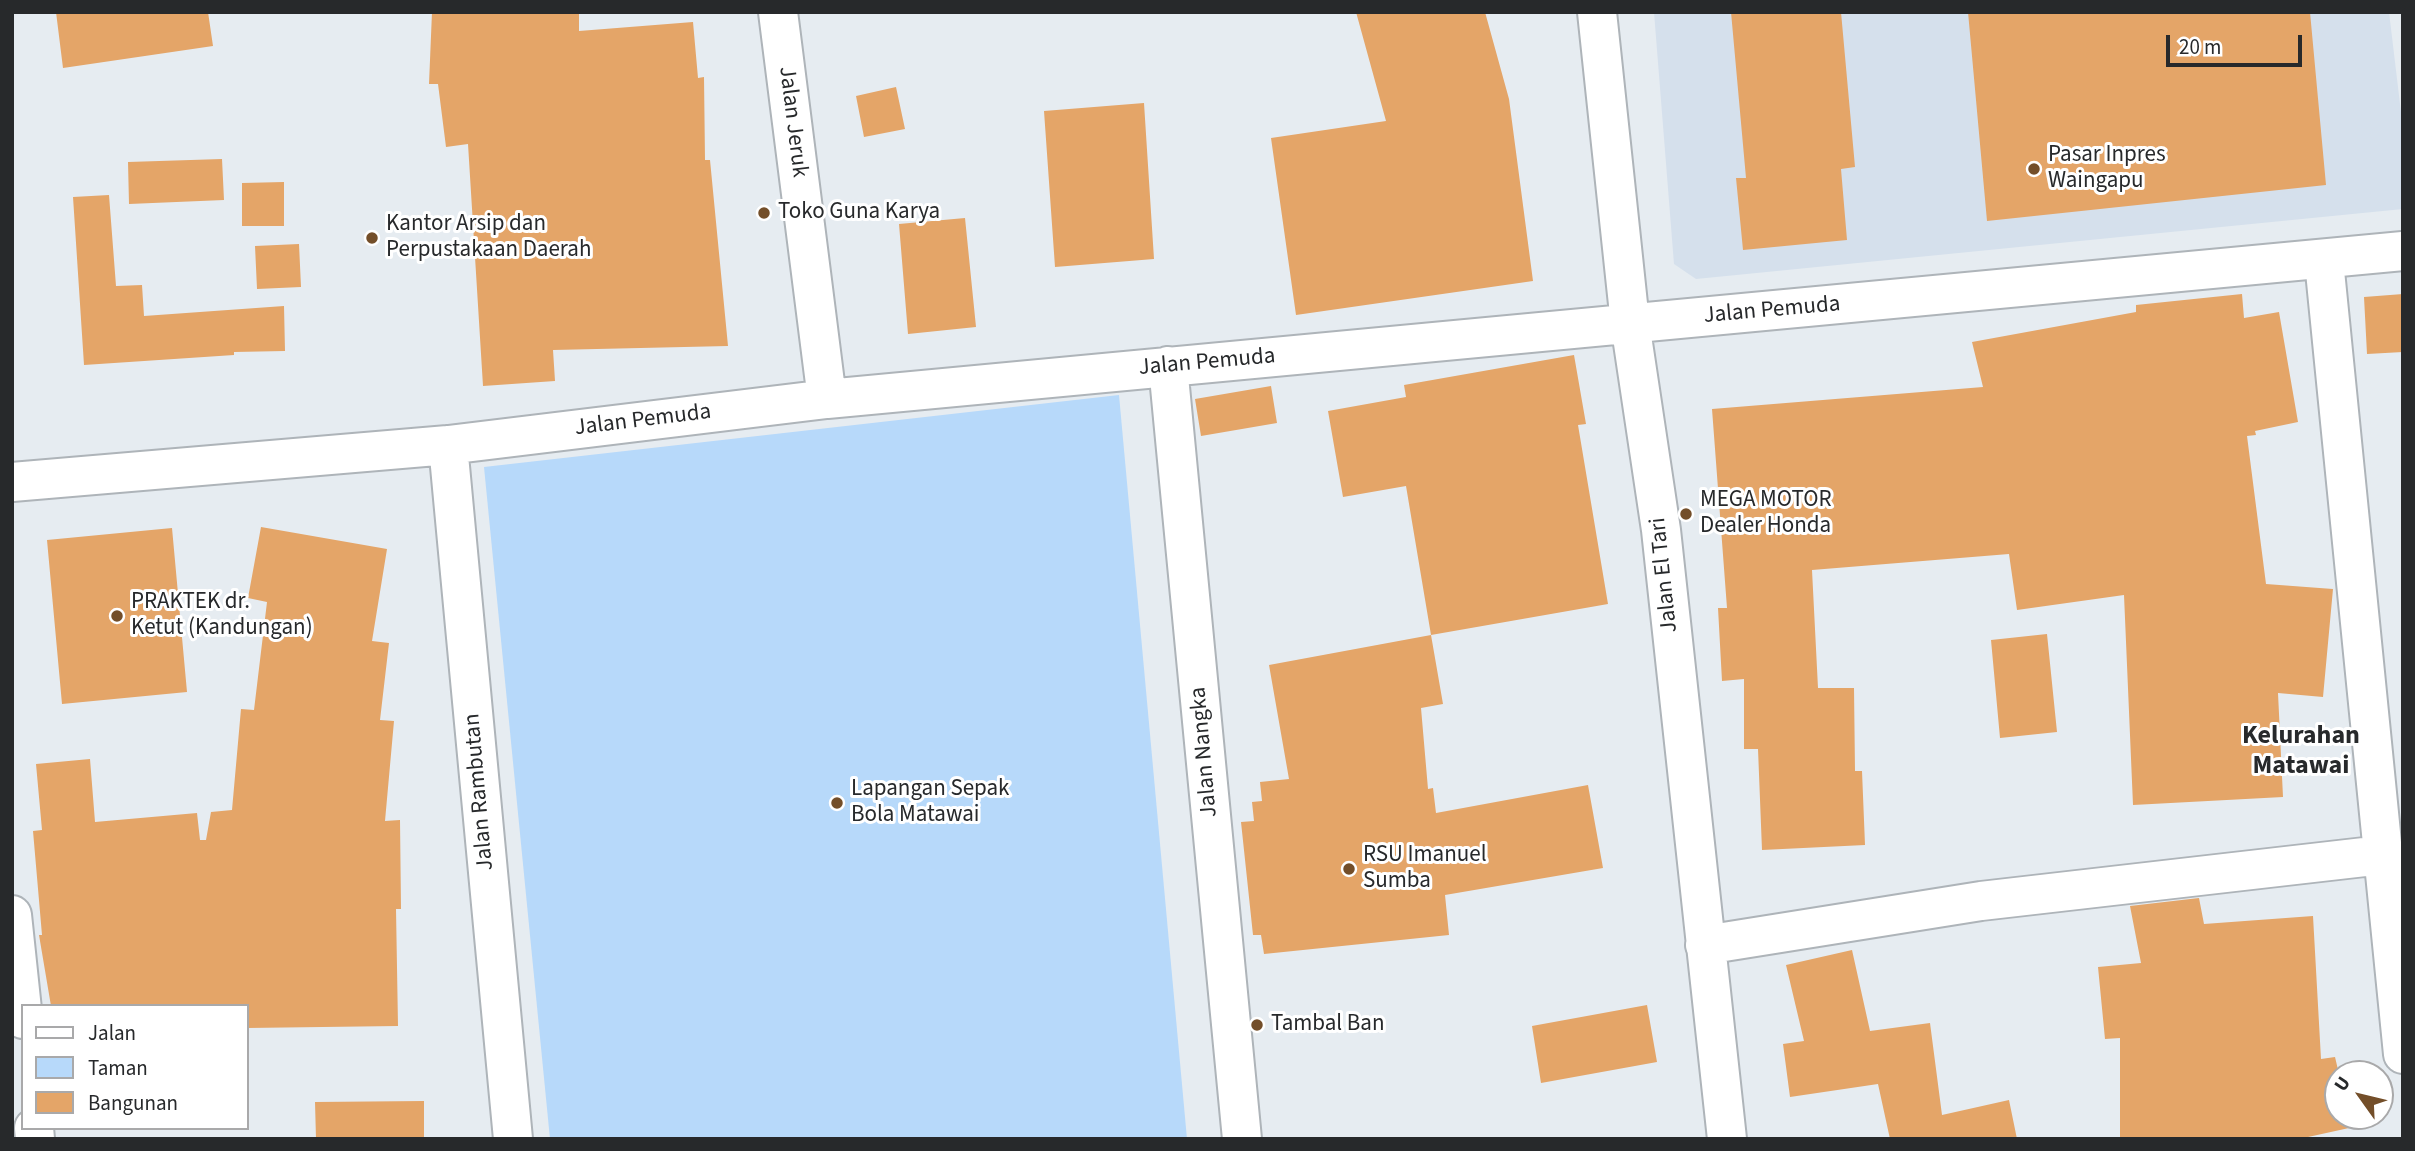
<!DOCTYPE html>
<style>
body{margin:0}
#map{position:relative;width:2415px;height:1151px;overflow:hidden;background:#e6ecf1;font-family:"Source Sans 3",sans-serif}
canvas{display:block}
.frame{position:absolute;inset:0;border:14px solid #27292b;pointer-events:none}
.legend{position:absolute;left:21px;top:1004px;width:228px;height:126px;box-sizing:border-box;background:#fff;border:2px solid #a9a9aa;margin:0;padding:9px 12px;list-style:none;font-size:21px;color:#27292b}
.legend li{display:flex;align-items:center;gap:14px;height:35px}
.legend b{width:35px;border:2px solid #a9a9aa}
.north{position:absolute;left:2324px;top:1060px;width:70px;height:70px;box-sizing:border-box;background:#fff;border:2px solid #a9a9aa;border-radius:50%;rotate:304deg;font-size:19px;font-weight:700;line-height:28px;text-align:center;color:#27292b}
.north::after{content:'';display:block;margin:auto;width:24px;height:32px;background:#734e29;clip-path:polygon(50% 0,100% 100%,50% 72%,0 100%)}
.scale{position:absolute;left:2166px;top:35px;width:136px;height:32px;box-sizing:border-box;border:4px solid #27292b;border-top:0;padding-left:9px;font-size:21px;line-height:24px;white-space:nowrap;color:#27292b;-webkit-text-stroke:5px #fff;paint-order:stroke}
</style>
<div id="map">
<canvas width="2415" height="1151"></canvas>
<div class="frame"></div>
<ul class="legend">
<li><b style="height:9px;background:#fff"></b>Jalan</li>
<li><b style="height:19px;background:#b7d9fa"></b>Taman</li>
<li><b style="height:19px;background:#e4a568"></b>Bangunan</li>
</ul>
<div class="north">U</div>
<div class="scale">20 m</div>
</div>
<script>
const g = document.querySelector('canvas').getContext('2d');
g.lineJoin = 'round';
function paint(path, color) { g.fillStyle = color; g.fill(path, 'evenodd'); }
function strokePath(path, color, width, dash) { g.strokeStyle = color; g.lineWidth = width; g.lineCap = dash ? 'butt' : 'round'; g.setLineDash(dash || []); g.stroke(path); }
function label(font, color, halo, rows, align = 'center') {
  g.font = font + ' "Source Sans 3",sans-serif'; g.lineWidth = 6; g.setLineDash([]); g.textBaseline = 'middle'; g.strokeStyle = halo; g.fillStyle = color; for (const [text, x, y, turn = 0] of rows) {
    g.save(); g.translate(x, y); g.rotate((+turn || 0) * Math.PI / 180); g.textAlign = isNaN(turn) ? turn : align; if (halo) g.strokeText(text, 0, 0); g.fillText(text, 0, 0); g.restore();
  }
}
paint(new Path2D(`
 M 1654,12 L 2389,12 L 2403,129 L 2403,209 L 1696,279 L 1674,264 Z`), '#d5e0ec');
paint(new Path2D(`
 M 1119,395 L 1187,1139 L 550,1139 L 484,467 Z`), '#b7d9fa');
paint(new Path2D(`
 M 56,12 L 208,12 L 213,46 L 63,68 Z
 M 432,12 L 579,12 L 579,31 L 693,22 L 698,78 L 704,77 L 705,160 L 710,160 L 728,346 L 553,350 L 555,381 L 483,386 L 468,144 L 446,147 L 438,84 L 429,84 Z
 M 1356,12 L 1485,12 L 1509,99 L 1533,281 L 1296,315 L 1271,138 L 1386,121 Z
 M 1731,12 L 1841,12 L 1855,167 L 1841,169 L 1847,240 L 1743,250 L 1736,178 L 1746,178 Z
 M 1968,12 L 2310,12 L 2326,185 L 1987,221 Z
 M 896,87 L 905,129 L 864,137 L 856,96 Z
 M 1144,103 L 1154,259 L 1055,267 L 1044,111 Z
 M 222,159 L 224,200 L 129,204 L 128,162 Z
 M 284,182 L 284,226 L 242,226 L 242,183 Z
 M 109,195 L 116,286 L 142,285 L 144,316 L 284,306 L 285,351 L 234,352 L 234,355 L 84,365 L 73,197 Z
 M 965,218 L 976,327 L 908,334 L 899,224 Z
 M 299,244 L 301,287 L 257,289 L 255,246 Z
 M 2242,294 L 2244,318 L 2279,312 L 2298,422 L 2255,431 L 2256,435 L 2247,436 L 2266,584 L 2333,589 L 2323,697 L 2278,693 L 2283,797 L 2133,805 L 2124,595 L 2017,610 L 2009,554 L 1812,570 L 1818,688 L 1854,688 L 1855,771 L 1862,771 L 1865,845 L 1762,850 L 1758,749 L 1744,749 L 1744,679 L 1722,681 L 1718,608 L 1727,608 L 1712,409 L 1983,387 L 1972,342 L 2136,312 L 2136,305 Z
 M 2403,294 L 2403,352 L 2367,354 L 2364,297 Z
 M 1574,355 L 1586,424 L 1578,425 L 1608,604 L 1431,635 L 1406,486 L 1343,497 L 1328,411 L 1406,397 L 1404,385 Z
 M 1271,386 L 1277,423 L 1201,436 L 1195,399 Z
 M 261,527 L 387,549 L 372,641 L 389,643 L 380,720 L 394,721 L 385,821 L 400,820 L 401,909 L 396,909 L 398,1026 L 247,1028 L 247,1006 L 51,1006 L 39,935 L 42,935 L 33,831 L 42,830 L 36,764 L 90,759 L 95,822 L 197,813 L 200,840 L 206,840 L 211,812 L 232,810 L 241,709 L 254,710 L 267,602 L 248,598 Z
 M 172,528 L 187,692 L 62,704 L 47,540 Z
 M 2047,634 L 2057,732 L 2000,738 L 1991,640 Z
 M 1431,635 L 1443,704 L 1421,708 L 1428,789 L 1433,788 L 1436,813 L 1588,785 L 1603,868 L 1445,895 L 1449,935 L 1264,954 L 1261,935 L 1253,935 L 1241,822 L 1254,821 L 1252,802 L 1262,801 L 1260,782 L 1289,779 L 1269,665 Z
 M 2199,898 L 2204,924 L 2313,916 L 2321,1059 L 2335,1057 L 2339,1074 L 2338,1116 L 2347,1116 L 2349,1128 L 2299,1139 L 2120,1139 L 2120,1038 L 2105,1039 L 2098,967 L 2141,963 L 2130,906 Z
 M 1852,950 L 1870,1031 L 1930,1023 L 1942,1115 L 2009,1100 L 2017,1139 L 1890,1139 L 1878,1084 L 1790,1097 L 1783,1044 L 1804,1041 L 1786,965 Z
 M 1647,1005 L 1657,1062 L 1541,1083 L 1532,1026 Z
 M 424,1101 L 424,1139 L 316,1139 L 315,1102 Z`), '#e4a568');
const minor = new Path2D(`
 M 778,12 L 827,399
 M 1597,12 L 1630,323 L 1661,530 L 1727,1139
 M 2324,261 L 2403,1054
 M 1168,366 L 1242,1139
 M 448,445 L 513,1139
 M 12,482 L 448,445 L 827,399 L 2403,251
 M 12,915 L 23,1019
 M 1705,945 L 1981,901 L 2382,855
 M 34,1128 L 35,1139`);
strokePath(minor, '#aeb4b9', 42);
strokePath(minor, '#fff', 38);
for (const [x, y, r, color] of [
 [2034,169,7,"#734e29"],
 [764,213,7,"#734e29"],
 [372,238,7,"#734e29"],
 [1686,514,7,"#734e29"],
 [117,616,7,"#734e29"],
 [837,803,7,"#734e29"],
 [1349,869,7,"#734e29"],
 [1257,1025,7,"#734e29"]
]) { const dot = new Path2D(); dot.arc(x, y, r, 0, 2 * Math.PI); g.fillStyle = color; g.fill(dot); strokePath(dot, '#fff', 2.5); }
label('23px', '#27292b', '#fff', [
 ["Jalan Jeruk",792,122,83],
 ["Jalan Pemuda",1772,311,-5],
 ["Jalan Pemuda",1207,363,-5],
 ["Jalan Pemuda",643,421,-7],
 ["Jalan El Tari",1665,575,-96],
 ["Jalan Nangka",1205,752,-95],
 ["Jalan Rambutan",480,792,-95]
]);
label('23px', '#27292b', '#fff', [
 ["Pasar Inpres",2048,156],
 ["Waingapu",2048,182],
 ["Toko Guna Karya",778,213],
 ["Kantor Arsip dan",386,225],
 ["Perpustakaan Daerah",386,251],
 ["MEGA MOTOR",1700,501],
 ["Dealer Honda",1700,527],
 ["PRAKTEK dr.",131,603],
 ["Ketut (Kandungan)",131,629],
 ["Lapangan Sepak",851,790],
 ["Bola Matawai",851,816],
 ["RSU Imanuel",1363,856],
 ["Sumba",1363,882],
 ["Tambal Ban",1271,1025]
], 'left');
label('bold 26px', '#27292b', '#fff', [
 ["Kelurahan",2301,737],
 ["Matawai",2301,767]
]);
</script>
